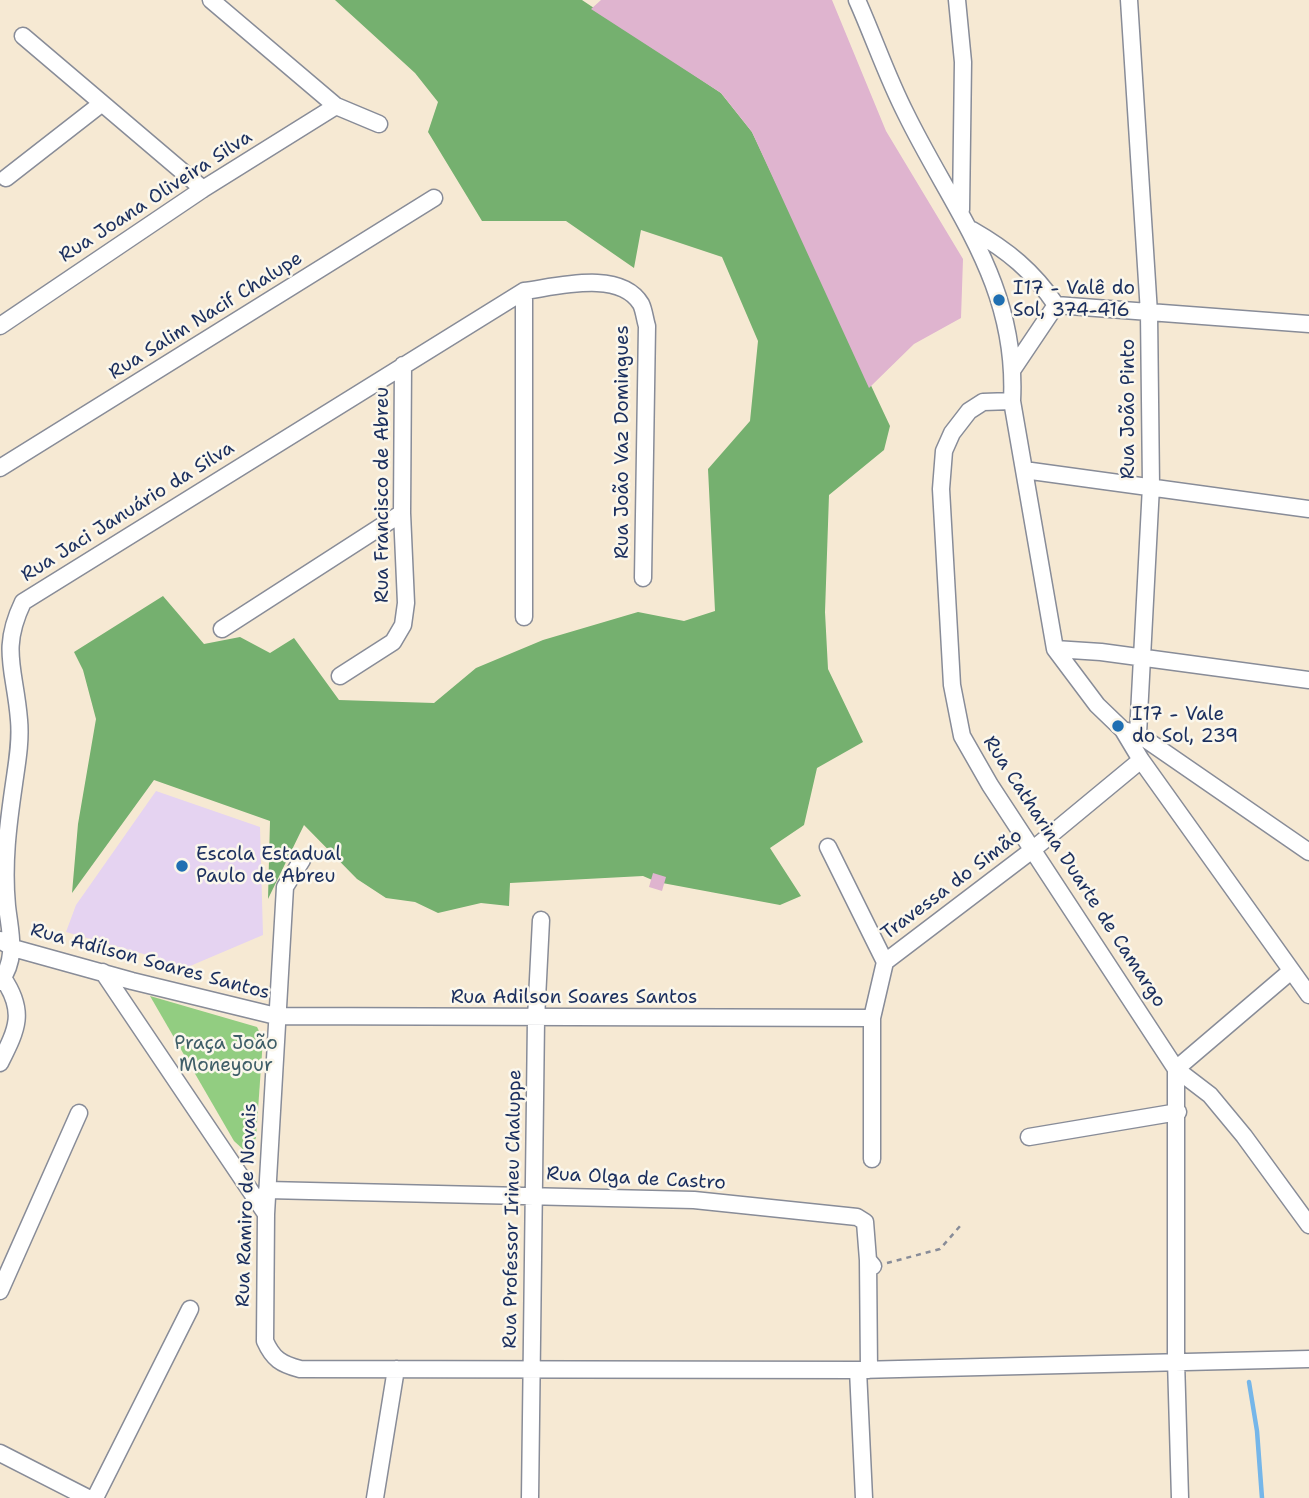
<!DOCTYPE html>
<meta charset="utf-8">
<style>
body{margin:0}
canvas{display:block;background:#f6e9d3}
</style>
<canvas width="1309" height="1498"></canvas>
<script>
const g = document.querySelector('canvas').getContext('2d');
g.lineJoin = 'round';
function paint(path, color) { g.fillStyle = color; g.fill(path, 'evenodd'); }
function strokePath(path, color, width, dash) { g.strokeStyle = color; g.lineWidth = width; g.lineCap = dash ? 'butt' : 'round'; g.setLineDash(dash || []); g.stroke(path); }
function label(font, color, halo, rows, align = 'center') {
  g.font = font + ' "Shantell Sans",sans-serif'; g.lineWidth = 5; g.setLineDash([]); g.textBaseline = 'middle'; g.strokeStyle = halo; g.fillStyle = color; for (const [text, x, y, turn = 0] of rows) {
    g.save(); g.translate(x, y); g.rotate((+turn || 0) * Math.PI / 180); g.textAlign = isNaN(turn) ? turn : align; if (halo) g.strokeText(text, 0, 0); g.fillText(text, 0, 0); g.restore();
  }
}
paint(new Path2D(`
 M 156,791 L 260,827 L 263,935 L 176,972 L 147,955 L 66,932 L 76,905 Z`), '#e5d3f1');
paint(new Path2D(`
 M 150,996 L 257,1027 L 263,1039 L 256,1138 L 246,1152 L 234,1141 Z`), '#92cd81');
paint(new Path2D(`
 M 335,0 L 582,0 L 721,93 L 752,132 L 890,426 L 884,450 L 829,495 L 825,612 L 828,669 L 863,742 L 817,768 L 804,825 L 770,848 L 801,896 L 780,905 L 657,882 L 643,876 L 510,883 L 509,906 L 481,903 L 438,913 L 415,902 L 386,898 L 357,879 L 304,825 L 268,899 L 270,821 L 154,780 L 72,893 L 78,824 L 96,719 L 83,670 L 74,652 L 163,596 L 204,644 L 240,637 L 270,653 L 294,638 L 339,700 L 434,703 L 476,668 L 543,640 L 638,612 L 684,621 L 715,611 L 708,469 L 750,421 L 758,341 L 722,257 L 641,230 L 634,268 L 566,221 L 482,221 L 428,132 L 438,102 L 415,73 Z`), '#75b06f');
strokePath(new Path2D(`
 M 1249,1382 L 1257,1431 L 1262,1498`), '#75b6e9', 4.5);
paint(new Path2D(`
 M 601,0 L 832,0 L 886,131 L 963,259 L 961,318 L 914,344 L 869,388 L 752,132 L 721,93 L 591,9 Z
 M 653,873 L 666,877 L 662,891 L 649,887 Z`), '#dfb4cf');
const minor = new Path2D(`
 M 211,0 L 336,106 L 379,124
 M 857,0 C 874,38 887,77 906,114 C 954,212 1018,284 1012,401 L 1055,649 L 1097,705 L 1123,730 L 1138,734 L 1309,852
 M 957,0 L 963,62 L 961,210
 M 1129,0 L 1149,313 L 1151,486 L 1138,734
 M 23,36 L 203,189
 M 6,178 L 101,104
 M 972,230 C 1007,250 1033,271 1056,305 L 1309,324
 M 524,291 L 524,617
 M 0,326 L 203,189 L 336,106
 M 1013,369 L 1056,305
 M 1012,401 L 983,402 L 969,411 L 952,433 L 944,451 L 941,489 L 952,685 L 962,736 L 990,785 L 1176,1069 L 1176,1360 L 1180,1498
 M 0,468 L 434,198
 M 1024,470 L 1309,509
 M 222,629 L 402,513
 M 1055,649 L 1101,652 L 1309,680
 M 340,676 L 393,642 L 403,625 L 406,603 L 402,513 L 403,365
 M 1123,730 L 1141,760 L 1309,995
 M 828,847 L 885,962 L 872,1018 L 872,1159
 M 302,860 L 285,887 L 266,1214 L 265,1341 C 273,1359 281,1364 300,1369 L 858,1370 L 1309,1359
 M 0,940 L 13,948 L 132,981 L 276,1016 L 872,1018
 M 885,962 L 1031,851 L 1141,760
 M 103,972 L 266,1214
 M 0,982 C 18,958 10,933 7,906 C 3,864 8,825 14,784 C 17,763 21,741 19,720 C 15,669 0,650 23,602 L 524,291 C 556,287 620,269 641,304 C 644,310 645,320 647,326 L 643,578
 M 0,1063 C 17,1029 26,1012 3,978
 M 1176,1069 L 1210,1095 L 1244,1136 L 1309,1225
 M 1176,1069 L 1291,971
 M 1029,1137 L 1178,1112
 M 267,1190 L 694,1200 L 857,1217 L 865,1222 L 868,1260 L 873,1266
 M 868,1260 L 869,1370
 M 0,1291 L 79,1113
 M 858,1370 L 864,1498
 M 0,1453 L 88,1498
 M 95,1498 L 190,1309
 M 375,1498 L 396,1369
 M 530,1498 L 536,1019 L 541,920`);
strokePath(minor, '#888c98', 19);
strokePath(new Path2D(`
 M 887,1263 L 940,1249 L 961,1225`), '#888c98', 2.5, [5, 5]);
strokePath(minor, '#fff', 16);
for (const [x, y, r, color] of [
 [999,300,7,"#1f6fb2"],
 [1118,726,7,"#1f6fb2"],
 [182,866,7,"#1f6fb2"]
]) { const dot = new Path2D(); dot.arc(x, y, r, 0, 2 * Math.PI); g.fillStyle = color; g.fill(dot); strokePath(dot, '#fbf7ec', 2.5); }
label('19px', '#1b2f5e', '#fbf7ec', [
 ["Rua Joana Oliveira Silva",156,197,-33],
 ["Rua Salim Nacif Chalupe",206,316,-32],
 ["Rua João Pinto",1129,409,-90],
 ["Rua João Vaz Domingues",623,442,-90],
 ["Rua Francisco de Abreu",383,495,-90],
 ["Rua Jaci Januário da Silva",128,512,-32],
 ["Rua Catharina Duarte de Camargo",1074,872,57],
 ["Travessa do Simão",952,885,-37],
 ["Rua Adílson Soares Santos",150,962,15],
 ["Rua Adilson Soares Santos",574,998],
 ["Rua Olga de Castro",636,1179,3],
 ["Rua Ramiro de Novais",247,1205,-88],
 ["Rua Professor Irineu Chaluppe",513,1209,-89]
]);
label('19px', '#1b2f5e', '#fbf7ec', [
 ["I17 - Valê do",1013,289],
 ["Sol, 374-416",1013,311],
 ["I17 - Vale",1132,715],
 ["do Sol, 239",1132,737],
 ["Escola Estadual",196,855],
 ["Paulo de Abreu",196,877]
], 'left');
label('19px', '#3f5e68', '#fbf7ec', [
 ["Praça João",226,1044],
 ["Moneyour",226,1066]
]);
</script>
